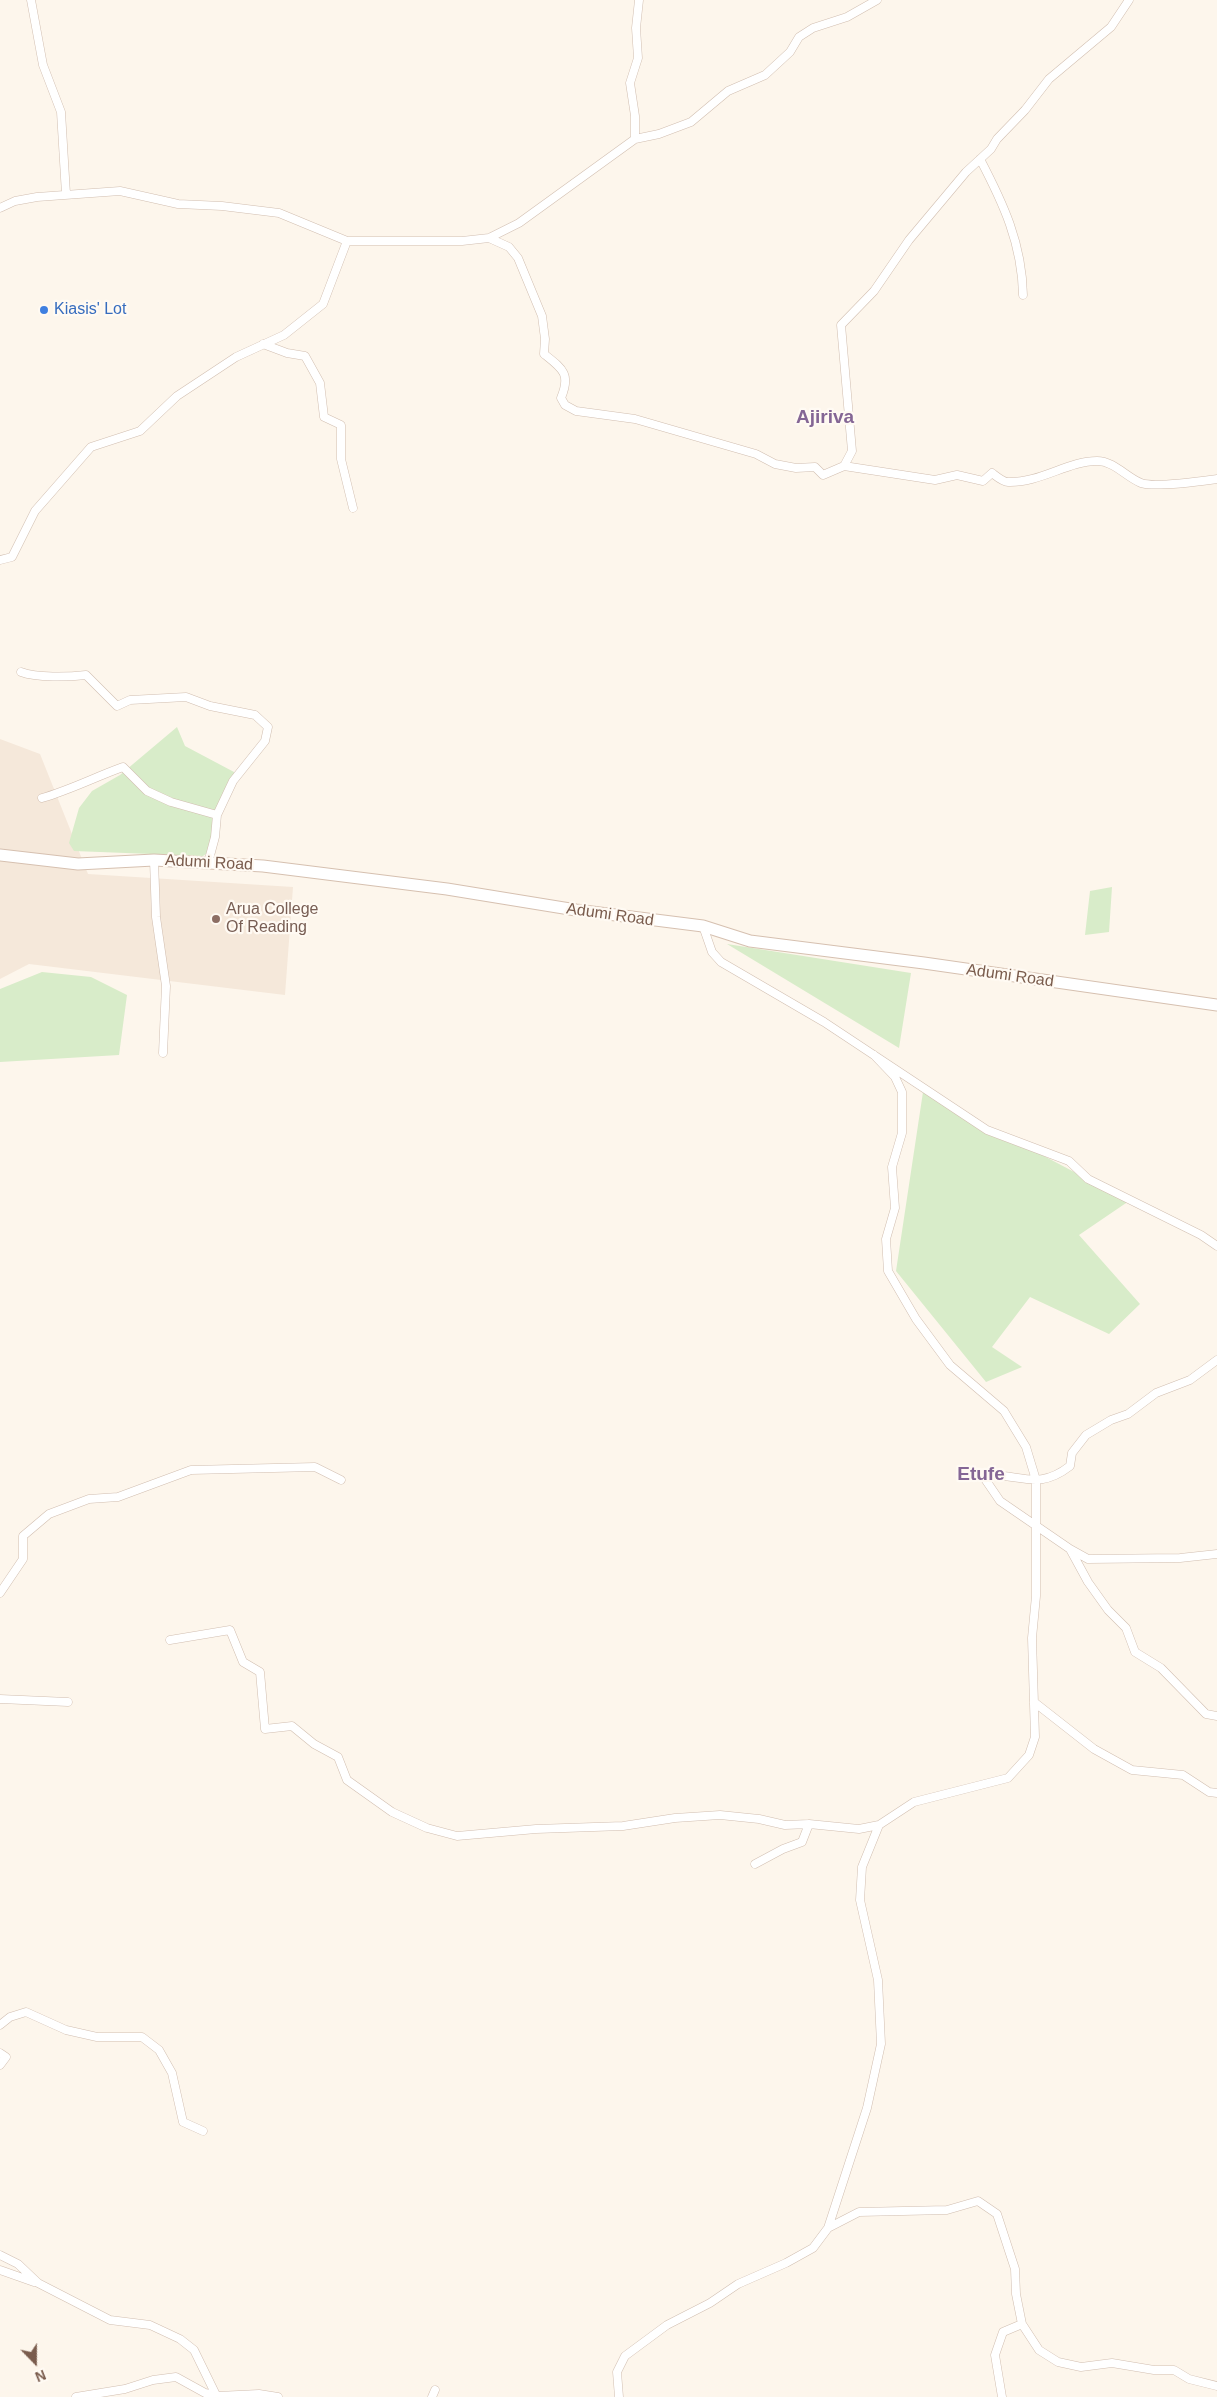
<!DOCTYPE html>
<style>
body{margin:0}
#map{position:relative;width:1217px;height:2397px;overflow:hidden;background:#fdf6ec;font-family:Arial,sans-serif}
canvas{display:block}
.north{position:absolute;left:10px;top:2337px;width:50px;height:50px;-webkit-text-stroke:4px #fffaf3;paint-order:stroke;rotate:158deg;font-size:14px;font-weight:700;line-height:20px;text-align:center;color:#7a5c4d}
.north::after{content:'';display:block;margin:auto;width:18px;height:22px;background:#7a5c4d;clip-path:polygon(50% 0,100% 100%,50% 72%,0 100%)}
</style>
<div id="map">
<canvas width="1217" height="2397"></canvas>
<div class="north">N</div>
</div>
<script>
const g = document.querySelector('canvas').getContext('2d');
g.lineJoin = 'round';
function paint(path, color) { g.fillStyle = color; g.fill(path, 'evenodd'); }
function strokePath(path, color, width, dash) { g.strokeStyle = color; g.lineWidth = width; g.lineCap = dash ? 'butt' : 'round'; g.setLineDash(dash || []); g.stroke(path); }
function label(font, color, halo, rows, align = 'center') {
  g.font = font + ' Arial,sans-serif'; g.lineWidth = 4.5; g.setLineDash([]); g.textBaseline = 'middle'; g.strokeStyle = halo; g.fillStyle = color; for (const [text, x, y, turn = 0] of rows) {
    g.save(); g.translate(x, y); g.rotate((+turn || 0) * Math.PI / 180); g.textAlign = isNaN(turn) ? turn : align; if (halo) g.strokeText(text, 0, 0); g.fillText(text, 0, 0); g.restore();
  }
}
paint(new Path2D(`
 M 0,739 L 40,754 L 88,874 L 293,887 L 285,995 L 29,964 L 0,979 Z`), '#f5e8da');
paint(new Path2D(`
 M 177,727 L 185,746 L 234,772 L 235,783 L 217,805 C 218,824 222,845 203,856 L 74,851 L 69,843 L 79,808 L 92,791 L 120,775 Z
 M 1112,887 L 1109,932 L 1085,935 L 1090,891 Z
 M 727,944 L 911,973 L 899,1048 Z
 M 42,972 L 91,977 L 127,995 L 119,1055 L 0,1062 L 0,989 Z
 M 923,1092 L 1129,1201 L 1079,1235 L 1140,1304 L 1109,1334 L 1030,1297 L 992,1347 L 1022,1367 L 986,1382 L 896,1271 Z`), '#d8ecc9');
const minor = new Path2D(`
 M 31,0 L 43,65 L 61,112 L 66,194
 M 635,139 L 635,116 L 630,83 L 638,58 L 636,28 L 639,0
 M 980,159 C 1003,203 1022,243 1023,295
 M 0,208 L 15,201 L 37,197 L 120,191 L 178,204 L 222,206 L 279,213 L 347,241 L 462,241 L 489,238 L 519,223 L 635,139 L 659,134 L 691,122 L 728,91 L 765,75 L 790,52 L 799,37 L 813,28 L 847,17 L 877,0
 M 489,238 L 509,247 L 518,258 L 542,316 L 545,339 L 544,354 C 563,369 571,374 561,398 L 565,405 L 576,411 L 635,419 L 756,454 L 775,464 L 796,468 L 815,467 L 823,475 L 844,466 L 935,480 L 957,475 L 983,481 L 992,473 C 996,476 1003,482 1008,482 C 1040,483 1068,461 1097,461 C 1114,461 1126,477 1141,483 C 1154,488 1202,481 1217,479
 M 263,344 L 287,353 L 305,356 L 320,383 L 324,417 L 341,425 L 341,459 L 353,508
 M 844,466 L 852,451 L 841,325 L 874,291 L 909,240 L 966,172 L 991,149 L 997,139 L 1025,110 L 1049,79 L 1111,27 L 1129,0
 M 0,560 L 12,557 L 35,511 L 91,447 L 140,431 L 177,396 L 236,357 L 284,335 L 323,304 L 347,241
 M 21,672 C 37,678 68,677 86,675 L 117,706 L 130,700 L 186,697 L 210,706 L 255,715 L 268,727 L 265,741 L 233,781 L 217,815 L 215,837 L 208,863
 M 42,798 C 70,790 95,777 123,767 L 147,791 L 171,802 L 217,815
 M 154,860 L 156,917 L 166,986 L 163,1053
 M 703,926 L 712,952 L 721,962 L 824,1022 L 987,1130 L 1069,1161 L 1088,1179 L 1201,1235 L 1217,1246
 M 1217,1360 L 1190,1380 L 1156,1393 L 1128,1414 L 1111,1420 L 1086,1435 L 1072,1453 L 1070,1466 C 1039,1490 1023,1475 989,1475 L 985,1479 L 1000,1501 L 1070,1549 L 1088,1582 L 1108,1610 L 1126,1628 L 1135,1652 L 1161,1668 L 1206,1714 L 1217,1716
 M 1070,1549 L 1088,1559 L 1180,1558 L 1217,1554
 M 0,1593 L 23,1559 L 23,1536 L 49,1514 L 89,1499 L 118,1497 L 191,1470 L 315,1467 L 341,1480
 M 170,1640 L 230,1630 L 243,1662 L 260,1672 L 265,1729 L 292,1726 L 314,1744 L 338,1757 L 347,1780 L 392,1812 L 427,1828 L 457,1836 L 536,1829 L 623,1826 L 675,1818 L 720,1815 L 759,1819 L 785,1825 L 809,1824
 M 0,1699 L 68,1702
 M 1034,1702 L 1094,1749 L 1132,1770 L 1183,1775 L 1209,1792 L 1217,1793
 M 755,1864 L 783,1849 L 802,1842 L 809,1824 L 859,1829 L 879,1825
 M 0,2025 L 10,2017 L 26,2012 L 66,2030 L 97,2037 L 142,2037 L 159,2050 L 172,2073 L 183,2122 L 203,2131
 M 0,2053 L 6,2057 L 0,2065
 M 828,2228 L 867,2108 L 881,2044 L 878,1980 L 860,1900 L 862,1867 L 879,1825 L 914,1802 L 1008,1778 L 1029,1755 L 1035,1737 L 1032,1638 L 1036,1596 L 1036,1480 L 1026,1447 L 1004,1411 L 950,1365 L 916,1319 L 888,1271 L 886,1239 L 895,1208 L 892,1167 L 902,1133 L 902,1092 L 895,1077 L 874,1055
 M 0,2255 L 18,2264 L 38,2283 L 110,2320 L 150,2325 L 180,2339 L 194,2350 L 217,2397
 M 0,2270 L 34,2282
 M 76,2397 L 125,2389 L 153,2380 L 176,2377 L 205,2393 L 218,2396 L 259,2394 L 278,2397
 M 432,2397 L 435,2390
 M 619,2397 L 617,2372 L 625,2356 L 667,2325 L 710,2303 L 738,2284 L 786,2263 L 813,2248 L 828,2228 L 859,2212 L 947,2210 L 978,2201 L 997,2214 L 1015,2269 L 1016,2294 L 1022,2324 L 1039,2350 L 1058,2362 L 1081,2367 L 1112,2363 L 1154,2370 L 1174,2370 L 1189,2379 L 1217,2386
 M 1002,2397 L 995,2355 L 1003,2332 L 1022,2324`);
const secondary = new Path2D(`
 M 0,855 L 78,864 L 154,860 L 263,866 L 447,889 L 576,910 L 703,926 L 750,941 L 924,963 L 1217,1005`);
strokePath(minor, '#d1beb0', 9);
strokePath(secondary, '#d6c0b0', 13);
strokePath(minor, '#fff', 8);
strokePath(secondary, '#fff', 11);
for (const [x, y, r, color] of [
 [44,310,5,"#3f7fe0"],
 [216,919,5,"#8d6e63"]
]) { const dot = new Path2D(); dot.arc(x, y, r, 0, 2 * Math.PI); g.fillStyle = color; g.fill(dot); strokePath(dot, '#fffaf3', 2); }
label('16px', '#366cbe', '#fffaf3', [
 ["Kiasis' Lot",54,310]
], 'left');
label('16px', '#7a5c4d', '#fffaf3', [
 ["Adumi Road",209,863,3],
 ["Adumi Road",610,915,8],
 ["Adumi Road",1010,976,8]
]);
label('16px', '#785e54', '#fffaf3', [
 ["Arua College",226,910],
 ["Of Reading",226,928]
], 'left');
label('bold 19px', '#846695', '#fffaf3', [
 ["Ajiriva",825,418],
 ["Etufe",981,1475]
]);
</script>
